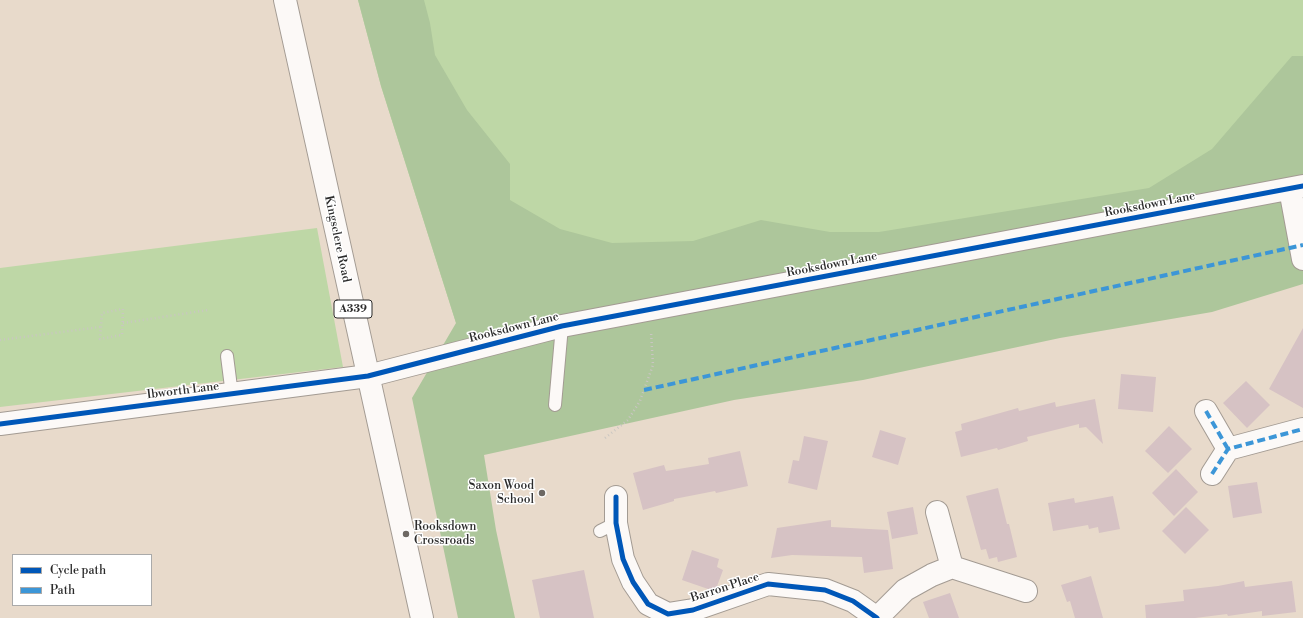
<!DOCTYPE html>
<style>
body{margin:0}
#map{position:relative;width:1303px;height:618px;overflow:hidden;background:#e8dacb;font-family:"Libre Bodoni",serif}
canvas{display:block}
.legend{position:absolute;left:12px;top:554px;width:140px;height:52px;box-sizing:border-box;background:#fff;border:1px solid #aaa;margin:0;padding:5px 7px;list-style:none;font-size:12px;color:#2b2b2b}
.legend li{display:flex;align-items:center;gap:8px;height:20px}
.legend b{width:20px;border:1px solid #aaa}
</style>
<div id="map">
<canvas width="1303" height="618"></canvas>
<ul class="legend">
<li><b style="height:5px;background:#0057b8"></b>Cycle path</li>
<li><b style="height:5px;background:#3c96d7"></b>Path</li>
</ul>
</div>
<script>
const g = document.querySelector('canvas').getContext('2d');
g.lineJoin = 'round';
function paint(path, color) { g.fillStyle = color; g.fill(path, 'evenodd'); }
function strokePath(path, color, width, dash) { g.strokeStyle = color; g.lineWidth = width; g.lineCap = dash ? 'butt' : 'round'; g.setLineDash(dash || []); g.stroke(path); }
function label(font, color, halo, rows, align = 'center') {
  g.font = font + ' "Libre Bodoni",serif'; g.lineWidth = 3; g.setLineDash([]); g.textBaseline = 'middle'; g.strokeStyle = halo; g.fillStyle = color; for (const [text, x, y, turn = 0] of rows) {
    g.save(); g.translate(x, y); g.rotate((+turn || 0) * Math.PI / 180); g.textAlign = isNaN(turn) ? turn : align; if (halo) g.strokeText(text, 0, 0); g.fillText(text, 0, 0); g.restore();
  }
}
paint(new Path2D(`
 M 358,0 L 1303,0 L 1303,171 L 456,323 L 381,86 Z
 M 317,228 L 343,367 L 0,407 L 0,268 Z`), '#bed7a6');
paint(new Path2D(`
 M 358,0 L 424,0 L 430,23 L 435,55 L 467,110 L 510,164 L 510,200 L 560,229 L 612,243 L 693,241 L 761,220 L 830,232 L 879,232 L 1149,188 L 1212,149 L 1292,56 L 1303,56 L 1303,284 L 1212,312 L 1060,338 L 863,380 L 734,400 L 484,455 L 496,530 L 515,618 L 458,618 L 412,398 L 456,323 L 381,86 Z`), '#adc69b');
paint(new Path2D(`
 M 1303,328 L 1303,408 L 1269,389 Z
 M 1121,374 L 1156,377 L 1153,412 L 1118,409 Z
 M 1246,381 L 1270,405 L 1247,428 L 1223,403 Z
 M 1095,399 L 1103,444 L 1086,427 L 1079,428 L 1079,424 L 1027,437 L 1028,441 L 998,450 L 997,448 L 961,457 L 955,432 L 962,430 L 961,424 L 1018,408 L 1019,411 L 1055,402 L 1056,407 Z
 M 1169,426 L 1192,449 L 1168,473 L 1145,451 Z
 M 880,430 L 906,438 L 898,465 L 872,457 Z
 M 804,436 L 828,441 L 817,490 L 788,483 L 793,460 L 799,461 Z
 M 740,451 L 748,486 L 716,493 L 715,491 L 674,499 L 674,501 L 643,510 L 633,473 L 664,465 L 666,471 L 709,464 L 708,458 Z
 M 1176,469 L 1198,492 L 1174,516 L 1152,493 Z
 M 1257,482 L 1262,513 L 1233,518 L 1228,486 Z
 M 998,488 L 1007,524 L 1009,524 L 1017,557 L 998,562 L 997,557 L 989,559 L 986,549 L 981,550 L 966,496 Z
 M 1113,496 L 1120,529 L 1099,533 L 1098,527 L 1089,529 L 1088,525 L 1053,531 L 1048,503 L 1074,498 L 1075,503 Z
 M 913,507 L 918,534 L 892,539 L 887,512 Z
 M 1186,507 L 1209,530 L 1185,554 L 1162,531 Z
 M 831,520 L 831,527 L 888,530 L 893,569 L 864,573 L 862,557 L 792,555 L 771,558 L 777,528 Z
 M 692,550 L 719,559 L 717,567 L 723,570 L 716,589 L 711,590 L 682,580 Z
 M 584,570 L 594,618 L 540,618 L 532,580 Z
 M 1091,576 L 1103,618 L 1075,618 L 1070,601 L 1067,602 L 1061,585 Z
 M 1244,581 L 1245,587 L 1292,581 L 1296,612 L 1262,616 L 1262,611 L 1228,616 L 1227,614 L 1195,618 L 1146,618 L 1145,605 L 1184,601 L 1183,590 L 1218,586 Z
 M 950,593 L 959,618 L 929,618 L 923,602 Z`), '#d6c2c4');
const lane = new Path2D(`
 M 227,356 L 232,395
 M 555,405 L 562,326
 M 600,531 L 616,523`);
const street = new Path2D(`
 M 1290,189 L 1303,259
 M 368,376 L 562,326 L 1303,186
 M 1206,411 L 1228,449
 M 1212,474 L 1228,449 L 1303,429
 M 616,497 L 616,523 L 623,559 L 633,582 L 648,604 L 668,614 L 693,610 L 768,584 L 825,590 L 853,601 L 877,618
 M 937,512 L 952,567
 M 877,618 L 905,590 L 932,575 L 952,567 L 1026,591`);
const secondary = new Path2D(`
 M 0,424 L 368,376`);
const highway = new Path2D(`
 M 285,0 L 422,618`);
strokePath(lane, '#a39b93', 14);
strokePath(street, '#a39b93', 24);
strokePath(secondary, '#a39b93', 24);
strokePath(highway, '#a39b93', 24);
strokePath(new Path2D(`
 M 123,309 L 122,335 L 100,339 L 102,313 Z
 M 123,323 L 208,310
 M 0,340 L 100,327
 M 605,438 L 628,420 L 640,401 L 653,365 L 651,332`), '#c9c6c2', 2.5, [1, 3]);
strokePath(lane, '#fcf9f7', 12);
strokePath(street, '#fcf9f7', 22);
strokePath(secondary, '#fcf9f7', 22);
strokePath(highway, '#fcf9f7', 22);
strokePath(new Path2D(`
 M 644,390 L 1303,245
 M 1206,411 L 1228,449
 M 1212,474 L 1228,449 L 1303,429`), '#3c96d7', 4, [8, 4]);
strokePath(new Path2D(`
 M 0,424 L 368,376 L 562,326 L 1303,186
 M 616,497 L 616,523 L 623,559 L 633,582 L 648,604 L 668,614 L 693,610 L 768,584 L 825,590 L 853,601 L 877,618`), '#0057b8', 5);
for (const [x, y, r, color] of [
 [542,493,4,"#6d6863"],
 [406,534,4,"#6d6863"]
]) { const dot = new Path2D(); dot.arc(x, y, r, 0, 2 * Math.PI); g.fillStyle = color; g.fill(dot); strokePath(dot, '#fff', 1.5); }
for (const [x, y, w] of [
 [353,309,38]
]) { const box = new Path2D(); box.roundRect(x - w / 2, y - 9, w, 18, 3); g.fillStyle = '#fff'; g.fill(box); strokePath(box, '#2b2b2b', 1); }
label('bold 11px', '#2b2b2b', null, [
 ["A339",353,309]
]);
label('12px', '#2b2b2b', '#fff', [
 ["Rooksdown Lane",1150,205,-11],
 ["Kingsclere Road",337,239,78],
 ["Rooksdown Lane",832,265,-11],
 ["Rooksdown Lane",514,328,-14],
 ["Ibworth Lane",183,391,-7],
 ["Barron Place",725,588,-18]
]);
label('12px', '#2b2b2b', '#fff', [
 ["Saxon Wood",534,486],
 ["School",534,500],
 ["Rooksdown",414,527,"left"],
 ["Crossroads",414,541,"left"]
], 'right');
</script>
